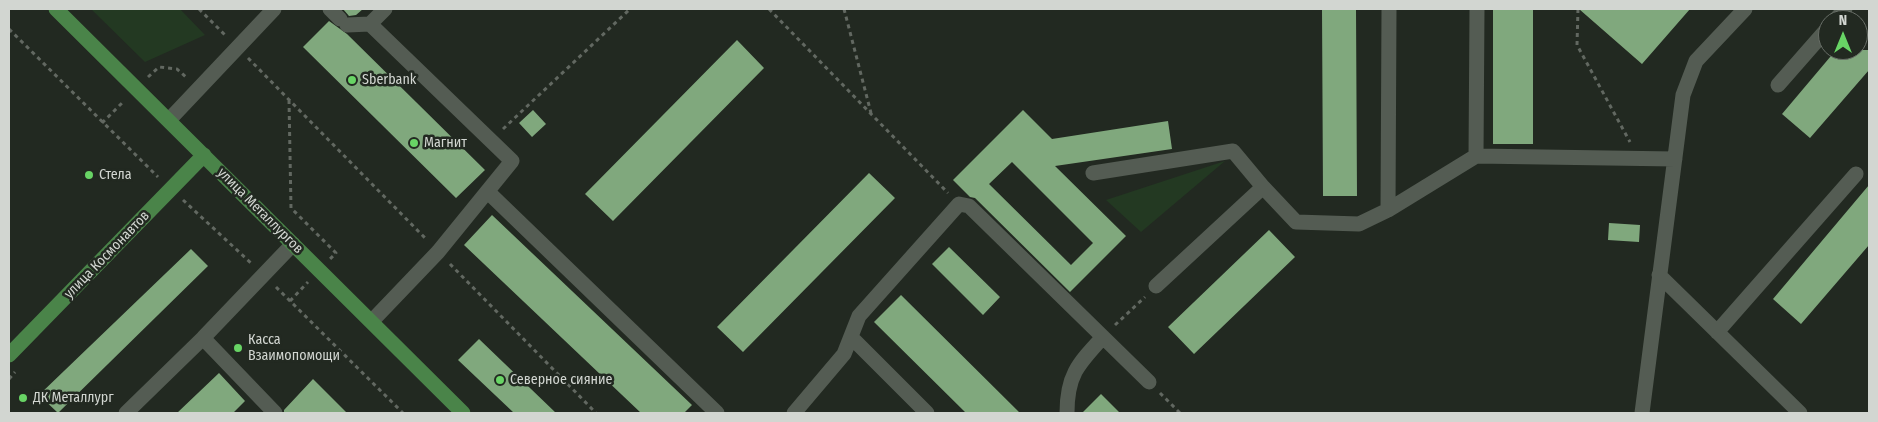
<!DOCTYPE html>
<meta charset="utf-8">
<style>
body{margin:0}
#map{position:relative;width:1878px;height:422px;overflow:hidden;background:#222921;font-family:"Fira Sans Condensed",sans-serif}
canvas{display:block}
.frame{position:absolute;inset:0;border:10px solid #d2d6d1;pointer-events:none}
.north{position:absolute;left:1818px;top:10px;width:50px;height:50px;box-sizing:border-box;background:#222921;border:1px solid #686e67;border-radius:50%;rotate:0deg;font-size:14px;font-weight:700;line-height:20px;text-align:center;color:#d2d6d1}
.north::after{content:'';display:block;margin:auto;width:18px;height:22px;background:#68d465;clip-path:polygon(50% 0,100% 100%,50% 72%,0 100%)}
</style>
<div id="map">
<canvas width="1878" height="422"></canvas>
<div class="frame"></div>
<div class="north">N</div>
</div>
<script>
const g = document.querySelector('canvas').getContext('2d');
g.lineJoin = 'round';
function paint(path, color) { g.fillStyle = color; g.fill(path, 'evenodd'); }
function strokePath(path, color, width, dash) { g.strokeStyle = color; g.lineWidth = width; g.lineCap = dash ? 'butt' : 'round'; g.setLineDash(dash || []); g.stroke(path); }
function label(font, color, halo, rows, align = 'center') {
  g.font = font + ' "Fira Sans Condensed",sans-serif'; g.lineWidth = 5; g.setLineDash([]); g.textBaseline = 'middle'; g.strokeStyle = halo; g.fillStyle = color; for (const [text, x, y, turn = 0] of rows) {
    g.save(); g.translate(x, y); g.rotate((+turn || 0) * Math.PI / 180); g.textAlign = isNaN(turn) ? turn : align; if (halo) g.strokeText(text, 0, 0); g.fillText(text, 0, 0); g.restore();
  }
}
paint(new Path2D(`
 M 91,9 L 180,9 L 205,35 L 145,62 Z
 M 1225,161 L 1141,232 L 1106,200 Z`), '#233922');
paint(new Path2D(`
 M 343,9 L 363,9 L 356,15 L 349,16 Z
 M 1322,9 L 1356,9 L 1357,196 L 1323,196 Z
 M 1493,9 L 1533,9 L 1533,144 L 1493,144 Z
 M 1579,9 L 1690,9 L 1642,64 Z
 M 329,21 L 347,34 L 485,170 L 456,198 L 303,47 Z
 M 737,40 L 764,68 L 613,221 L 585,194 Z
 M 1836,50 L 1869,50 L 1869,70 L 1810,138 L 1782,114 Z
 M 533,110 L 546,124 L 532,137 L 519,123 Z
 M 1023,110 L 1052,139 L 1168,121 L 1172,149 L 1055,166 L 1126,236 L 1070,292 L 975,198 L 970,197 L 953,180 ZM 1012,162 L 1093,243 L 1071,265 L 989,184 Z
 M 869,173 L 895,198 L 743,352 L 717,327 Z
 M 1869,185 L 1869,245 L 1801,324 L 1773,299 Z
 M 492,215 L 692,405 L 684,413 L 641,413 L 464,245 Z
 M 1609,223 L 1640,225 L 1639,242 L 1608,240 Z
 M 1269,230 L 1295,257 L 1194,354 L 1168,327 Z
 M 949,247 L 1000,297 L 983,315 L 932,264 Z
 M 191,249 L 208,266 L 58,413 L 39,395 Z
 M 901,295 L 1020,413 L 966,413 L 874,322 Z
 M 479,339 L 556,413 L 514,413 L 458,360 Z
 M 219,373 L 245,401 L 233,413 L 177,413 Z
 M 313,379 L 347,413 L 284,413 L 284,410 Z
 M 1101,394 L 1120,413 L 1082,413 Z`), '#80a87d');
strokePath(new Path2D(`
 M 199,9 L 226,36
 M 769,9 L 948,193
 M 844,9 L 871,113
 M 1578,9 L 1577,45 L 1630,142
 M 9,29 L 158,177
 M 248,58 L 426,239
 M 148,77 L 159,67 L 177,69 L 187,78
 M 289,100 L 291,208 L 336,253 L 330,259
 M 102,123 L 124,101
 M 503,129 L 630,9
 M 183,200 L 252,264
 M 450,264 L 596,413
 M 276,287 L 403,413
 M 290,301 L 308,282
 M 1115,325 L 1145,297
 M 9,379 L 15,372
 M 1160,393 L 1180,413`), '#626861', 3, [4, 4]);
strokePath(new Path2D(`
 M 330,9 L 340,19
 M 1835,20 L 1845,9
 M 347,25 L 370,24
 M 1778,85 L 1828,28
 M 169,120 L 274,9
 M 1476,156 L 1477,9
 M 1093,173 L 1233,151 L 1263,187
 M 488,192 L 717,413
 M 1388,210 L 1389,9
 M 1659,275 L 1800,413
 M 1156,286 L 1263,187 L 1296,222 L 1359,224 L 1388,210 L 1476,156 L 1675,159
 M 372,321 L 438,252 L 512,161 L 370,24 L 385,9
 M 1717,332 L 1856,174
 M 851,337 L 927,413
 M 203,338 L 275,413
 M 126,413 L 203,338 L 293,244
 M 794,413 L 844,354 L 859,316 L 959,204 L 969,206 L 1149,382
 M 1067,413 C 1067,375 1078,364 1103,337
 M 1642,413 L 1683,95 L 1696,61 L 1745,9`), '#545c53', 15);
strokePath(new Path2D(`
 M 56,9 L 463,413
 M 9,355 L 204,155`), '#4a8449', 15);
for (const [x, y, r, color] of [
 [352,80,5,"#68d465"],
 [414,143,5,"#68d465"],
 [89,175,5,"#68d465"],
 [238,348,5,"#68d465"],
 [500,380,5,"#68d465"],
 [23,398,5,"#68d465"]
]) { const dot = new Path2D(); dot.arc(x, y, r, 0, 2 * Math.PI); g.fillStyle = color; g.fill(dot); strokePath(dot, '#222921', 2); }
label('14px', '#d2d6d1', '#222921', [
 ["Sberbank",362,80],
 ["Магнит",424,143],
 ["Стела",99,175],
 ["Касса",248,340],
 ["Взаимопомощи",248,356],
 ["Северное сияние",510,380],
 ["ДК Металлург",33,398]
], 'left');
label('14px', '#d2d6d1', '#222921', [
 ["улица Металлургов",260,211,45],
 ["улица Космонавтов",107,255,-46]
]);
</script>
